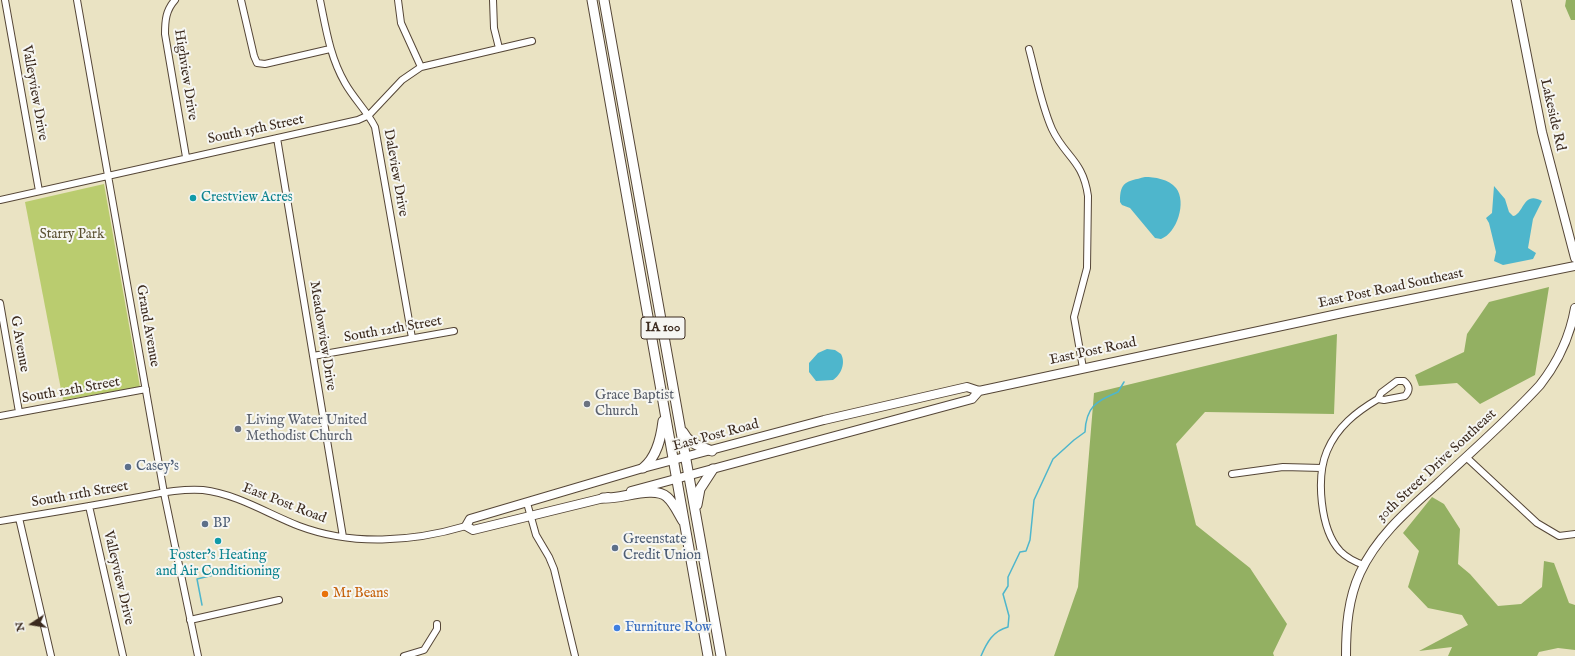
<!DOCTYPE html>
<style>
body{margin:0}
#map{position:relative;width:1575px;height:656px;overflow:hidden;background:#eae3c3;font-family:"IM FELL English",serif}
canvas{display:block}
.north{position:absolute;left:12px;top:604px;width:40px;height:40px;-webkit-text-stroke:3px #f6f6f2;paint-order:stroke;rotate:258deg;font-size:11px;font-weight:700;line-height:16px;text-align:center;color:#3b2a1e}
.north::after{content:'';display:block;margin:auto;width:14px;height:18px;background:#3b2a1e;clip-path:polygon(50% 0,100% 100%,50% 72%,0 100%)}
</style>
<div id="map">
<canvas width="1575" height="656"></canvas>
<div class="north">N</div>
</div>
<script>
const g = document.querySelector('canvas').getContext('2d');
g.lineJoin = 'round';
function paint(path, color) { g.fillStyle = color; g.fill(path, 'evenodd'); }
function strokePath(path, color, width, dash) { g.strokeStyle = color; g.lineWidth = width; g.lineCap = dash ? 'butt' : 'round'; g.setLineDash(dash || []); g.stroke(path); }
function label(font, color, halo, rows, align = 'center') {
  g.font = font + ' "IM FELL English",serif'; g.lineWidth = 4; g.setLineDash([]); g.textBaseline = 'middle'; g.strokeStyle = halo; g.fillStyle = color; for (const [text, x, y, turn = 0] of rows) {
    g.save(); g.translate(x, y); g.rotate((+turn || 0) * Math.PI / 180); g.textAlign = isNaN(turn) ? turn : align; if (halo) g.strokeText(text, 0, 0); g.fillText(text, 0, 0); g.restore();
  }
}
paint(new Path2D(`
 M 104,184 L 140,387 L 63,400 L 25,202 Z`), '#bacc6f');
paint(new Path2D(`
 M 1566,0 L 1575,0 L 1575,20 L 1571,20 L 1565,6 Z
 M 1549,287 L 1535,375 L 1480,404 L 1457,383 L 1419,386 L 1415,375 L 1464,352 L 1467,334 L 1489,302 Z
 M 1337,334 L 1334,414 L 1205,412 L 1176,444 L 1196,525 L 1250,568 L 1287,624 L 1273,653 L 1274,656 L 1054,656 L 1078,587 L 1094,393 Z
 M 1432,497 L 1444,504 L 1460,529 L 1458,564 L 1470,574 L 1498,606 L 1521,604 L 1542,587 L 1544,561 L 1554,563 L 1569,603 L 1575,605 L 1575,650 L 1558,648 L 1539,652 L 1537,656 L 1448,656 L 1452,647 L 1419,651 L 1468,625 L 1462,615 L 1428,608 L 1408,587 L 1419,551 L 1403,533 Z`), '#93b062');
paint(new Path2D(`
 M 1145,177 C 1154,177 1169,179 1176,188 C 1187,202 1177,233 1161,239 L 1155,238 L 1130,208 L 1122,205 L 1120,202 C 1120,181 1126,182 1145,177 Z
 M 1494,186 L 1505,199 L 1509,212 L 1513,216 C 1524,214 1523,190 1542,201 L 1533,219 L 1528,248 L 1536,253 L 1533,259 L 1503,265 L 1494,261 L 1496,252 L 1489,223 L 1486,218 L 1492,213 Z
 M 827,349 L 835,350 L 841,354 C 846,363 841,375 833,380 L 816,381 L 809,372 L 809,363 L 818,353 Z`), '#4eb6cc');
strokePath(new Path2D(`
 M 202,605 L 197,579 L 222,573
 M 981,656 C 987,642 993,631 1008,627 L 1009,616 L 1003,594 L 1008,586 L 1008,577 L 1020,552 L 1026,551 L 1030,540 L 1034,500 L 1053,459 L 1074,440 L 1085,432 C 1086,407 1096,401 1118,392 L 1124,382`), '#4eb6cc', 1.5);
const minor = new Path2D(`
 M 5,0 L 39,191
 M 77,0 L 164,493 L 198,656
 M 175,0 C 166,10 165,20 165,34 L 186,157
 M 241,0 L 254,56 L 257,63 L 265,64 L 330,49
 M 320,0 C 326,29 330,57 345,83 C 354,99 367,111 375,127 L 412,338
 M 398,0 L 401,23 L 421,67
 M 493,0 L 494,28 L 499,48
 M 1029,49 C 1036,75 1041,104 1052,129 C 1065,157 1083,160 1088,196 L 1087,268 L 1074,317 L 1083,368
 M 277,138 L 343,537
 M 0,200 L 358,120 L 369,115 L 402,80 L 421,67 L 532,41
 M 0,303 L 19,412
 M 313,356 L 454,331
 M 0,416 L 146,389
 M 1466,457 L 1537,523 L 1559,536 L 1575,534
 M 1232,474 L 1283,467 L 1322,468
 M 527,503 L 536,535 L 549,557 L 554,569 L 575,656
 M 89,506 L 123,656
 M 19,518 L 51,656
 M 0,521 C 43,514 86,507 128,499 C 152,495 179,488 203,490 C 237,494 268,514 299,526 C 352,546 412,542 466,526
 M 1364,565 C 1355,562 1347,558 1340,551 C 1320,529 1316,477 1327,451 C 1337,427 1356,412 1378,399 L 1384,400 L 1405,396 C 1410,391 1410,386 1404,381 L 1397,381 L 1381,393 L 1378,399
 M 190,620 L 279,600
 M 404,656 L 424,650 L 437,629 L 437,624`);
const major = new Path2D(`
 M 1516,0 L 1542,132 L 1575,258
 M 631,491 L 972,399 L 979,391
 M 608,497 L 473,530 L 466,526 L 470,519 L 643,468 L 824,420 L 967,387 L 979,391 L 1347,312 L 1575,266
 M 1346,656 C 1346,627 1348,599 1360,573 C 1377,536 1408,510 1437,484 C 1472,451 1508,420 1540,385 C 1558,362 1570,337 1575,308`);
const highway = new Path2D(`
 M 592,0 L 708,656
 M 604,0 L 721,656
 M 683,432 C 689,444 700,446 712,451
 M 643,468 C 657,457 661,438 663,421
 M 603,498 C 619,500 654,485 667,497 C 674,503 678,513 683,521
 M 697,505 L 700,489 L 713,469`);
strokePath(minor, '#554637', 8);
strokePath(major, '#554637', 10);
strokePath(highway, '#554637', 11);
strokePath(minor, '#fff', 6);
strokePath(major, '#fff', 8);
strokePath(highway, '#fff', 9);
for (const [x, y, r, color] of [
 [193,198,4,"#0f9aa8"],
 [587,404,4,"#6b7280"],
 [238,429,4,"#6b7280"],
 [128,467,4,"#5c6f8a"],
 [205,524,4,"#5c6f8a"],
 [218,541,4,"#0f9aa8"],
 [615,548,4,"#5c6f8a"],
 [325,594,4,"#e8710a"],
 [617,628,4,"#3f7fe0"]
]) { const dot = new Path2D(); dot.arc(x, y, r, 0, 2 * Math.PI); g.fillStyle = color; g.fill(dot); strokePath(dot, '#f6f6f2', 1.5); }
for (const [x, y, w] of [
 [663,328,44]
]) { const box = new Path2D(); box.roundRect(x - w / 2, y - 11, w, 22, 3); g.fillStyle = '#f6f6f2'; g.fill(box); strokePath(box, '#3b2a1e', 1); }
label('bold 13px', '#3b2a1e', null, [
 ["IA 100",663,328]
]);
label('14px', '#3b2a1e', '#f6f6f2', [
 ["Highview Drive",185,75,81],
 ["Valleyview Drive",34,93,80],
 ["Lakeside Rd",1552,115,77],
 ["South 15th Street",256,130,-12],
 ["Daleview Drive",395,173,80],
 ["East Post Road Southeast",1391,289,-12],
 ["Grand Avenue",147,326,80],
 ["South 12th Street",393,330,-10],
 ["Meadowview Drive",322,336,81],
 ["G Avenue",19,344,80],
 ["East Post Road",1093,352,-12],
 ["South 12th Street",71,391,-10],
 ["East Post Road",716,436,-15],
 ["30th Street Drive Southeast",1437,466,-43],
 ["South 11th Street",80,495,-10],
 ["East Post Road",284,504,21],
 ["Valleyview Drive",118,578,77]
]);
label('14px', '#0d838f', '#f6f6f2', [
 ["Crestview Acres",201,198],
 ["Foster's Heating",218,556,"center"],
 ["and Air Conditioning",218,572,"center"]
], 'left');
label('14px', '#5b5232', '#f6f6f2', [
 ["Starry Park",72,235]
]);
label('14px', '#5b616d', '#f6f6f2', [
 ["Grace Baptist",595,396],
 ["Church",595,412],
 ["Living Water United",246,421],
 ["Methodist Church",246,437]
], 'left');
label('14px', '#4e5e75', '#f6f6f2', [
 ["Casey's",136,467],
 ["BP",213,524],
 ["Greenstate",623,540],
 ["Credit Union",623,556]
], 'left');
label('14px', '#c56008', '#f6f6f2', [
 ["Mr Beans",333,594]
], 'left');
label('14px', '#366cbe', '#f6f6f2', [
 ["Furniture Row",625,628]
], 'left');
</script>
